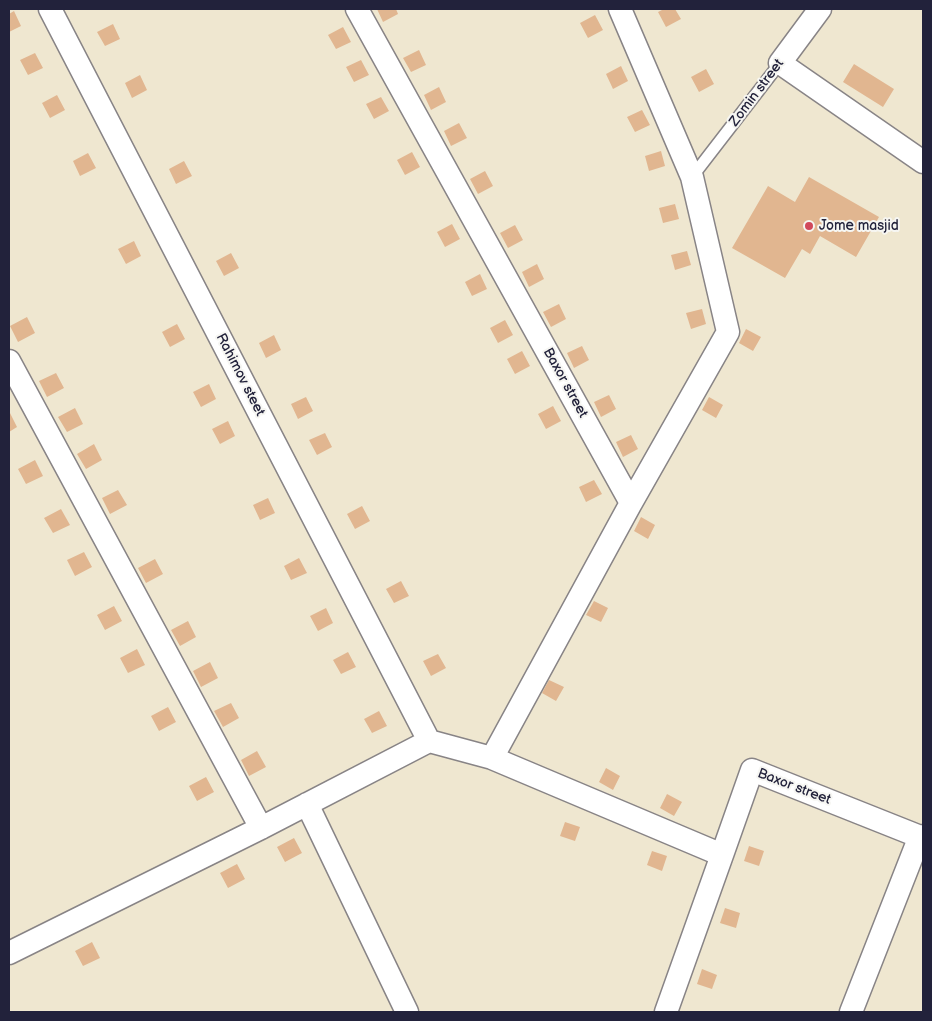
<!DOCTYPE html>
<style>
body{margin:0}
#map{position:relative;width:932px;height:1021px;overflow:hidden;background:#efe7d0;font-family:"Balsamiq Sans",sans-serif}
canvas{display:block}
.frame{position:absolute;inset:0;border:10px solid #22223b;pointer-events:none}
</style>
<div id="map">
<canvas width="932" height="1021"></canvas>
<div class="frame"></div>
</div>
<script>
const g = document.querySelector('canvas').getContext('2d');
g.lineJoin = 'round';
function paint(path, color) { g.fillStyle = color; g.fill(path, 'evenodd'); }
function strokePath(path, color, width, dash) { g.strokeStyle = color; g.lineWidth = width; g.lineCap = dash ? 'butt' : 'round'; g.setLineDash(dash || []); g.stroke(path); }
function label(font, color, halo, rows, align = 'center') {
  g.font = font + ' "Balsamiq Sans",sans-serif'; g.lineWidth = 4; g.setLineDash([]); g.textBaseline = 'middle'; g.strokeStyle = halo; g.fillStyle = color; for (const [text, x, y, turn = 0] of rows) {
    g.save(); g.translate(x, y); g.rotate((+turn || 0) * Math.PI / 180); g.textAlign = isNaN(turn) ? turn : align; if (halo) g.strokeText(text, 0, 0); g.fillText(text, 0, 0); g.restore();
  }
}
paint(new Path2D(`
 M 377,9 L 396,9 L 398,14 L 383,22 Z
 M 664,9 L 675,9 L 681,19 L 666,27 L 658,12 Z
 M 14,11 L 21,26 L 9,32 L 9,14 Z
 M 595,15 L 603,30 L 588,38 L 580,23 Z
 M 113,24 L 120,39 L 105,46 L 97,32 Z
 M 343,27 L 351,42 L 336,49 L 328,35 Z
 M 419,50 L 426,65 L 411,72 L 403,58 Z
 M 35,53 L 43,68 L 28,75 L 20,60 Z
 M 361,60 L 369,75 L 354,82 L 346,67 Z
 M 854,64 L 894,89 L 883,107 L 843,82 Z
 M 621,66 L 628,81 L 613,89 L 606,74 Z
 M 706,69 L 714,84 L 699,92 L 691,77 Z
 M 140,75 L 147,90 L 132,98 L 125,83 Z
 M 439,87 L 446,102 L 431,110 L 424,95 Z
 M 57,95 L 65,110 L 50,118 L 42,103 Z
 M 381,97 L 389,111 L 374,119 L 366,104 Z
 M 642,110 L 650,125 L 635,132 L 627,117 Z
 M 459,123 L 467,138 L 451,146 L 444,131 Z
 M 661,151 L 665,166 L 649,171 L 645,156 Z
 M 412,152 L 420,167 L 405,175 L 397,160 Z
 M 88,153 L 96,168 L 80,176 L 73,161 Z
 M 184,161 L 192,176 L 176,184 L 169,169 Z
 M 485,171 L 493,186 L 478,194 L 470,179 Z
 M 809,177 L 879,217 L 856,257 L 820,236 L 810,254 L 802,249 L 785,278 L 732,248 L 768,186 L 795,202 Z
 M 675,204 L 679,219 L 663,223 L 659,208 Z
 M 452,224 L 460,239 L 445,247 L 437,232 Z
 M 515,225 L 523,240 L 508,248 L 500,233 Z
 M 134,241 L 141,256 L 126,264 L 118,249 Z
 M 687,251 L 691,265 L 675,270 L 671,255 Z
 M 231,253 L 239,268 L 224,276 L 216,261 Z
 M 537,264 L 544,279 L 529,287 L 522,272 Z
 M 480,274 L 487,289 L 472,296 L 465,282 Z
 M 559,304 L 566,319 L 551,327 L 543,312 Z
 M 702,309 L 706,324 L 691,329 L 686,313 Z
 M 27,317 L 35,333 L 18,342 L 10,326 Z
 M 505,320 L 513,335 L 498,343 L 490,328 Z
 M 177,324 L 185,339 L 170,347 L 162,332 Z
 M 746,329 L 761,337 L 753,351 L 739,343 Z
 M 274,335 L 281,350 L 266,358 L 259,343 Z
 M 582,346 L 589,360 L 574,368 L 567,353 Z
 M 522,351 L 530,366 L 515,374 L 507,359 Z
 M 56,373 L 64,388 L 47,397 L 39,381 Z
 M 209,384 L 216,399 L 201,407 L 193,392 Z
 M 609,395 L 616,409 L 601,417 L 594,402 Z
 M 306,397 L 313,411 L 298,419 L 291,404 Z
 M 709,397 L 723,405 L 716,418 L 702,410 Z
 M 553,406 L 561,421 L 546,429 L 538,414 Z
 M 75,408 L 83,424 L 67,432 L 58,417 Z
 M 9,411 L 17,427 L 9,432 Z
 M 228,421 L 235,436 L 220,444 L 212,429 Z
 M 325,433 L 332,447 L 317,455 L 309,440 Z
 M 631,435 L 638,449 L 623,457 L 616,442 Z
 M 94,444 L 102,460 L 86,469 L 77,454 Z
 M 35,460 L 43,476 L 26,484 L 18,469 Z
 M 594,480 L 602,494 L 586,502 L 579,487 Z
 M 118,490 L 127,505 L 110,514 L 102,498 Z
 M 268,498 L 275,513 L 260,520 L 253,505 Z
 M 362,506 L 370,521 L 355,529 L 347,514 Z
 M 61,509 L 70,525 L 53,533 L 44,518 Z
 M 641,517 L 655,525 L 648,539 L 634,531 Z
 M 84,552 L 92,567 L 75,576 L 67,560 Z
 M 299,558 L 307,573 L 291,580 L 284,566 Z
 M 155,559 L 163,574 L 146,583 L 138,568 Z
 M 401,581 L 409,596 L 394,603 L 386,589 Z
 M 594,601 L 608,608 L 601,622 L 586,615 Z
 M 114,606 L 122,621 L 105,630 L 97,615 Z
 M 326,608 L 333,623 L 318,631 L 310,616 Z
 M 188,621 L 196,637 L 180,646 L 171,630 Z
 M 137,649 L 145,665 L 128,673 L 120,658 Z
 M 348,652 L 356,667 L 341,674 L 333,660 Z
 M 438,654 L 446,668 L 431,676 L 423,661 Z
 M 210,662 L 218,678 L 201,687 L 193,671 Z
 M 549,680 L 564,687 L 556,701 L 542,693 Z
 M 231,703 L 239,718 L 223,727 L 214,711 Z
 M 168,707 L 176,722 L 159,731 L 151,716 Z
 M 379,711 L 387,726 L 372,733 L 364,719 Z
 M 257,751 L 266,767 L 249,776 L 241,760 Z
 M 606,768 L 620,776 L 613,790 L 599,782 Z
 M 206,777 L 214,792 L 197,801 L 189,786 Z
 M 667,794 L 682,802 L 674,816 L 660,808 Z
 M 565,822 L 580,827 L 575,841 L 560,836 Z
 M 294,838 L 302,853 L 285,862 L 277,847 Z
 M 749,846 L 764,851 L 759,866 L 744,861 Z
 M 652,851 L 667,856 L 662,871 L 647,865 Z
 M 237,864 L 245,879 L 228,888 L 220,873 Z
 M 725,908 L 740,913 L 736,928 L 720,923 Z
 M 92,942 L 100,958 L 83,966 L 75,951 Z
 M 702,969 L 717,975 L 712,989 L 697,984 Z`), '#e1b690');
const lane = new Path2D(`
 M 692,177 L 780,63`);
const street = new Path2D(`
 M 50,9 L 429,741
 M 357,9 L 631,503 L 492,758 L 429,741
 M 620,9 L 692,177 L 728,332 L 631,503
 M 820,9 L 780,63 L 923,162
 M 9,361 L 261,828
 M 492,758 L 722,855 L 752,770 L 923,838
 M 307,804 L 407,1012
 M 9,953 L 261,828 L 429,741
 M 666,1012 L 722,855
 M 851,1012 L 920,836`);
strokePath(lane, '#888486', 14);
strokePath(street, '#888486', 25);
strokePath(lane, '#fff', 11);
strokePath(street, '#fff', 22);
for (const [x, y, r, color] of [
 [809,226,5,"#d1495b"]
]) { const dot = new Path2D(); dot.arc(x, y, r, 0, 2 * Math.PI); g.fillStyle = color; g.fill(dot); strokePath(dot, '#f6f6f2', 2); }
label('14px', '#22223b', '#f6f6f2', [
 ["Zomin street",757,93,-53],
 ["Rahimov steet",240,375,63],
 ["Baxor street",565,383,61],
 ["Baxor street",794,787,21]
]);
label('14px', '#22223b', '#f6f6f2', [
 ["Jome masjid",819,226]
], 'left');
</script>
